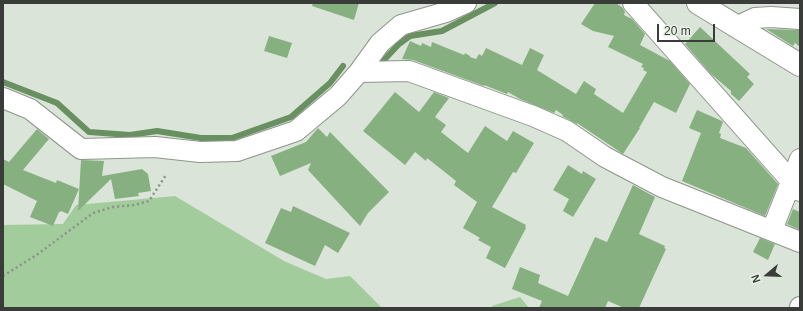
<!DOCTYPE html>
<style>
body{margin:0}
#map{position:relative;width:803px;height:311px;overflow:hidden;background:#dbe4d9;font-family:Helvetica,sans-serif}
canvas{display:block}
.frame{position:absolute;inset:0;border:4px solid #393c38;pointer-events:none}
.north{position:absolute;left:747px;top:255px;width:40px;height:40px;-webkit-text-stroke:3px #e8f1e6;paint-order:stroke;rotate:251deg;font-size:11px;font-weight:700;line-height:16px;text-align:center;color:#393c38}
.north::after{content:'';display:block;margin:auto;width:14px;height:18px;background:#393c38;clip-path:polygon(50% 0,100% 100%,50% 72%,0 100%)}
.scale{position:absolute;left:657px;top:24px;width:58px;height:18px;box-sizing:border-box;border:2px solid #393c38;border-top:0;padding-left:5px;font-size:12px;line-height:14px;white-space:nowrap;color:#393c38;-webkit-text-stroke:3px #e8f1e6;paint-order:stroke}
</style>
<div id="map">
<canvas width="803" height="311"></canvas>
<div class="frame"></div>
<div class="north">N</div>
<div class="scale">20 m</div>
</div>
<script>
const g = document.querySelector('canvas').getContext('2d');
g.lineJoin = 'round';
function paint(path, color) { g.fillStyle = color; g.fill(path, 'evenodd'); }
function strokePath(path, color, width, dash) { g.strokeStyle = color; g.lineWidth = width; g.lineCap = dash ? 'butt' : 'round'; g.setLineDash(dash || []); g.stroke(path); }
paint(new Path2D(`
 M 175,196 L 284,261 L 326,279 L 350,276 L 382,308 L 3,308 L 3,225 L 63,224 L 76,205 Z
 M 520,297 L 529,308 L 492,308 L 492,306 Z`), '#a2cc9b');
strokePath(new Path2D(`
 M 384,60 L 399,44 L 410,36 L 442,31 L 495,3
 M 3,82 L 57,103 L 89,132 L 130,135 L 157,131 L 201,138 L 232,138 L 291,117 L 330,83 L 343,66`), '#689061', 6);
paint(new Path2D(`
 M 313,3 L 359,3 L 354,20 L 312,6 Z
 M 595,3 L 616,3 L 623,8 L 625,12 L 624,15 L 632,19 L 645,34 L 640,45 L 670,61 L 690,84 L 676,113 L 654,102 L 639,128 L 640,128 L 623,154 L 577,123 L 577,124 L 562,116 L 563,115 L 556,110 L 554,113 L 520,99 L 508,92 L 507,94 L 484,85 L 484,86 L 413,60 L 402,59 L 410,41 L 421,46 L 422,43 L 431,47 L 432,42 L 464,55 L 465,53 L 470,56 L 470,57 L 476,59 L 479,54 L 482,56 L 486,48 L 522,65 L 530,48 L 544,55 L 537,70 L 576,94 L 584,81 L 596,89 L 594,94 L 623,113 L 647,72 L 643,70 L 644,68 L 641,67 L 643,64 L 608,47 L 614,36 L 593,31 L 581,24 Z
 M 700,27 L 750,74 L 747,77 L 754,84 L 739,101 L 731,94 L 731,91 L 711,74 L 685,44 Z
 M 766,29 L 800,30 L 800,47 L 795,43 L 793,46 Z
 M 269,36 L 292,43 L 287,58 L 264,51 Z
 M 395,92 L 419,112 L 434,92 L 449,98 L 435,117 L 446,125 L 441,132 L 468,153 L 485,126 L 507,141 L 513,131 L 534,143 L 516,173 L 513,172 L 492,207 L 526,225 L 525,227 L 526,228 L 505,268 L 486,258 L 491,247 L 478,240 L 480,238 L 463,228 L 477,202 L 454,185 L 456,181 L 427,158 L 426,161 L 415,152 L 405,165 L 363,131 Z
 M 697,110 L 722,121 L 723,122 L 719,133 L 721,134 L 720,138 L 746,148 L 778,184 L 765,216 L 682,181 L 701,133 L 689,128 Z
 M 318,128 L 327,137 L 330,132 L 389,192 L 368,213 L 360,226 L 308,170 L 311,163 L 280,176 L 271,156 L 306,142 Z
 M 37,129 L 49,139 L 23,170 L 56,183 L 57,180 L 79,189 L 68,214 L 61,211 L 60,212 L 59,212 L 53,226 L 30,217 L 37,201 L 3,184 L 3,159 L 9,162 Z
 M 81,160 L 104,161 L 102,176 L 142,169 L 148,174 L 151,191 L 138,193 L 139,196 L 115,199 L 111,179 L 78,211 Z
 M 568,165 L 582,174 L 583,171 L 596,179 L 573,217 L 563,211 L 569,199 L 553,190 Z
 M 633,185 L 655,197 L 639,234 L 665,246 L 664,248 L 666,249 L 639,308 L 624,308 L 608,301 L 605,308 L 539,308 L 542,301 L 512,289 L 520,267 L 540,275 L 538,283 L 568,296 L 595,237 L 607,242 Z
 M 293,206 L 350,233 L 338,253 L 325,245 L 315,266 L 265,243 L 281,208 L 291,212 Z
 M 793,209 L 800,212 L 800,230 L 787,224 Z
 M 760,238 L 775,244 L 768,260 L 753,252 Z`), '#87b080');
const street = new Path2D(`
 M 633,3 L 800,191
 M 736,27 L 755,18 L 771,17 L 800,19
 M 359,72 L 409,71 L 533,116 L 567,131 L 605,157 L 662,187 L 800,242
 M 3,98 L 30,109 L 81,149 L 155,147 L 200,152 L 237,151 L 296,131 L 338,96 L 359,72 L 380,43 L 401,25 L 446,12 L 466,3
 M 772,230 L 800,159
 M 800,308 L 800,307`);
const secondary = new Path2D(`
 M 698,3 L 800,65`);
strokePath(street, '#8e968c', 22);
strokePath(secondary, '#8e968c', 24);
strokePath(new Path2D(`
 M 3,276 L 38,254 L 93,213 L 113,207 L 134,205 L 149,201 L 166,175`), '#8b918a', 2.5, [2, 3]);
strokePath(street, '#fff', 20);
strokePath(secondary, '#fff', 22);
</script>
